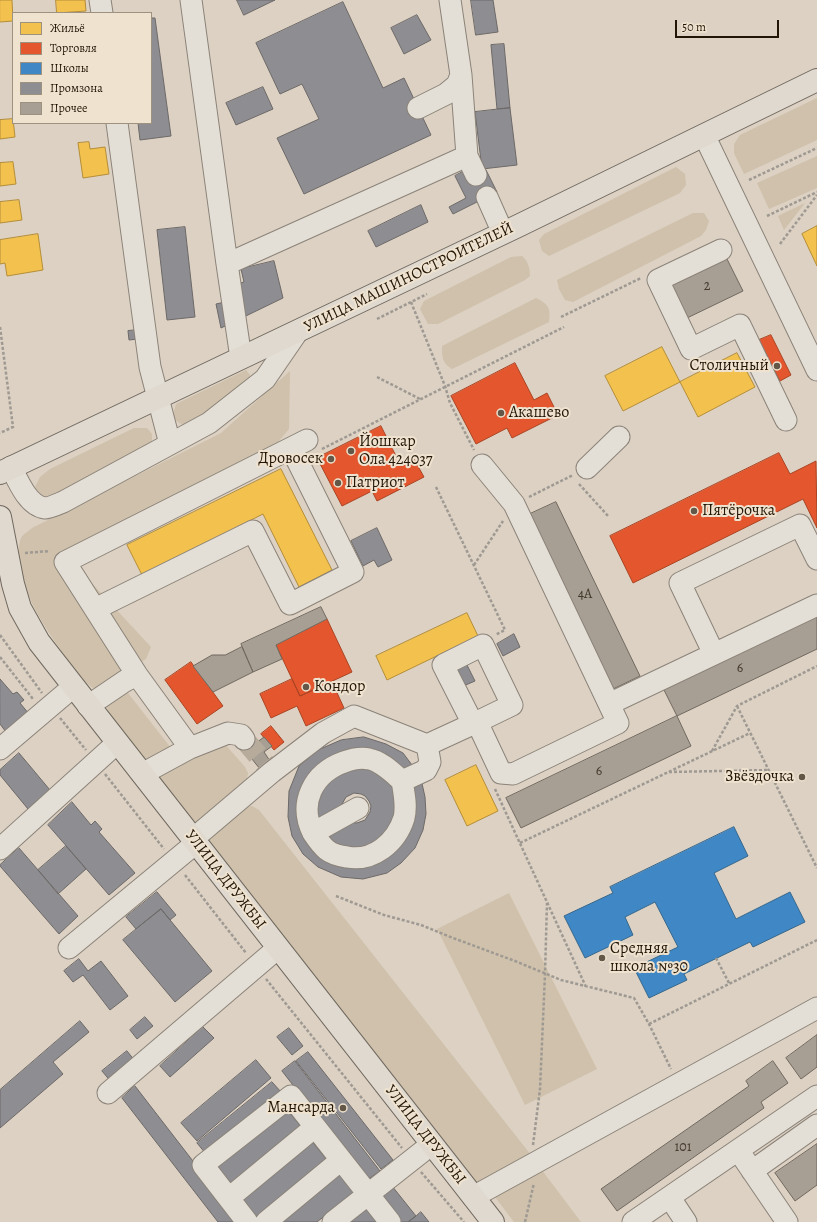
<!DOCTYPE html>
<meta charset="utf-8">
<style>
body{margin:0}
#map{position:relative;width:817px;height:1222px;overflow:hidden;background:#dcd1c2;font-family:Alegreya,serif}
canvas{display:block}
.legend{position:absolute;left:12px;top:12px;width:140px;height:112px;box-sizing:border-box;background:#efe3d0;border:1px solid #9d917f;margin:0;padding:5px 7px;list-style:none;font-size:12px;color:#221505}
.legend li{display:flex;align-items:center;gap:8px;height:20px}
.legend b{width:20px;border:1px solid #9d917f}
.scale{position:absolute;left:675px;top:20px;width:104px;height:18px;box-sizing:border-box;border:2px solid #221505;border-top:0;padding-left:5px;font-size:12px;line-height:14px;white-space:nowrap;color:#221505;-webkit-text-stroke:3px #efe3d0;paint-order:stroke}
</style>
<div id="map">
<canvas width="817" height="1222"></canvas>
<ul class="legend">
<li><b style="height:11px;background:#f2c14e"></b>Жильё</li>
<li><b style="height:11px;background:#e4572e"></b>Торговля</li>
<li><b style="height:11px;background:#3f88c5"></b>Школы</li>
<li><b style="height:11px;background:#8d8d92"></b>Промзона</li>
<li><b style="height:11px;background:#a79f94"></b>Прочее</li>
</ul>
<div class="scale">50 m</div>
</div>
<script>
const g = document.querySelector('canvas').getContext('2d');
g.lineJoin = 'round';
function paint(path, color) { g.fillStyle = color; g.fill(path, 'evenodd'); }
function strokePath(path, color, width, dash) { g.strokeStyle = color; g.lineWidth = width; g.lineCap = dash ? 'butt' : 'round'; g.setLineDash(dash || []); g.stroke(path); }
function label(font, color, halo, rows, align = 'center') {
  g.font = font + ' Alegreya,serif'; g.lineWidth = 4; g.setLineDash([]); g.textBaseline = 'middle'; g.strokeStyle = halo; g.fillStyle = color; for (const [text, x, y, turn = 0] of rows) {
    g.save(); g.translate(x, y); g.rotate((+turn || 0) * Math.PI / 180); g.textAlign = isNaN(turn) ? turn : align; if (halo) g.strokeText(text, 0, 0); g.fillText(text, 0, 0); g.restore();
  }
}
paint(new Path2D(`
 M 817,98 L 817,140 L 744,174 L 734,153 L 734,144 L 740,135 Z
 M 817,156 L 817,188 L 769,209 L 757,183 Z
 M 676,167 L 685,174 L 686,185 L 680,193 L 549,256 L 542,251 L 539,240 L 544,234 Z
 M 805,203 L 784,230 L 778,216 Z
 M 693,213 L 704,213 L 709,221 L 706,230 L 701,236 L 573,302 L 565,300 L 559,289 L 557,280 Z
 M 522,256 C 528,261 530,268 530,276 L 525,280 L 438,324 L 428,324 L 420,309 L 424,301 L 511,257 Z
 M 536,298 C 548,304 551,308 549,322 L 452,369 C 442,363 442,357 442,346 Z
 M 246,370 L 250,375 L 249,382 L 226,404 L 184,426 L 172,418 L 176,404 Z
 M 290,371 L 289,429 L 254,471 L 75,565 L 151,647 L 146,659 L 100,687 L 93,688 C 81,680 73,668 65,656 C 44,626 23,596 19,559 C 19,552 18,545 21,538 C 23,534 29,531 32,528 L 221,433 Z
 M 134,428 L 147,428 L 152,434 L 152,442 L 48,500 L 37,496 L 35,487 L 40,477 L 50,469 Z
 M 124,688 L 171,748 L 147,759 L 143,758 L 109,713 L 106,706 Z
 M 224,743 L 245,767 L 248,773 L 247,781 L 202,820 L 195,822 L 189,819 L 159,780 L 160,773 Z
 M 252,806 L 259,810 L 531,1155 L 477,1186 L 210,845 L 208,838 L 241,808 Z
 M 509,893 L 597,1069 L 525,1105 L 437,929 Z
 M 538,1165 L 581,1222 L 514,1222 L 492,1193 Z`), '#cfc1ab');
const homes = new Path2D(`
 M 0,0 L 12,0 L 13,21 L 0,22 Z
 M 56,0 L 85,0 L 86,11 L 57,13 Z
 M 13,119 L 15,137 L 0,139 L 0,120 Z
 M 89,142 L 90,149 L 105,147 L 109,174 L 83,178 L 78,143 Z
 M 13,162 L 16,184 L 0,186 L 0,163 Z
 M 19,200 L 22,220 L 0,223 L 0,202 Z
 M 817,226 L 817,266 L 802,234 Z
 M 38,234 L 43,270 L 7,276 L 5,263 L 0,264 L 0,240 Z
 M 662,347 L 680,382 L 623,411 L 605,376 Z
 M 737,353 L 755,387 L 698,417 L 680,382 Z
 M 281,469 L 332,570 L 299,587 L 263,514 L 142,575 L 127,545 Z
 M 467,613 L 478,636 L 387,680 L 376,656 Z
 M 476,765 L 498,811 L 467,826 L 445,780 Z`);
paint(homes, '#f2c14e');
strokePath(homes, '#b48d38', 1);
const shops = new Path2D(`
 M 771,335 L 791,375 L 780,381 L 759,340 Z
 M 515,363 L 534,400 L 547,393 L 558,415 L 512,438 L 507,428 L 476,444 L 451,396 Z
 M 381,426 L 401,466 L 414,459 L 424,477 L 377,501 L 372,491 L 342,506 L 317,458 Z
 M 779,453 L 790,474 L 816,461 L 817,528 L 803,499 L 633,583 L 610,536 Z
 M 327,619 L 352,672 L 300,696 L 276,645 Z
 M 191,662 L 223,706 L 197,724 L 165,680 Z
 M 292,679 L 300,696 L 332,682 L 344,708 L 306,726 L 297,706 L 271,718 L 260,694 Z
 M 271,726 L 284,742 L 274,750 L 261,734 Z`);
paint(shops, '#e4572e');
strokePath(shops, '#aa4322', 1);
const schools = new Path2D(`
 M 734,827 L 748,856 L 714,873 L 736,919 L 790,892 L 805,922 L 753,947 L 750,942 L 684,974 L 687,980 L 649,998 L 634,968 L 678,947 L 655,902 L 625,917 L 633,935 L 585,958 L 564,916 L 613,893 L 610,887 Z`);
paint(schools, '#3f88c5');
strokePath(schools, '#36668b', 1);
const industry = new Path2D(`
 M 237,0 L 275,0 L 244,15 Z
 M 471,0 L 493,0 L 498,32 L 476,35 Z
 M 343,2 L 383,88 L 404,78 L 431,135 L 304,194 L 277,138 L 319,119 L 302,84 L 280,94 L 256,43 Z
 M 417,15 L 431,40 L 404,54 L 391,28 Z
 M 151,18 L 155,18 L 171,136 L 140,140 L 138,123 L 151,123 Z
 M 504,44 L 510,108 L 497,109 L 491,45 Z
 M 263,87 L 273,109 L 236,125 L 226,103 Z
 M 510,108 L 517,165 L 482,169 L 475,112 Z
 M 468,169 L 472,177 L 486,170 L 497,192 L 453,214 L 449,207 L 466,198 L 455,176 Z
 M 421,205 L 428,222 L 376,247 L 368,231 Z
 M 185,227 L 195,317 L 167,320 L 157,230 Z
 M 274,261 L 283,298 L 221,328 L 216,304 L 234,300 L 230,286 L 244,282 L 241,269 Z
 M 137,330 L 138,339 L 129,340 L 128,331 Z
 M 377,528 L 392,560 L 378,567 L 374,560 L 363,566 L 351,541 Z
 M 514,634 L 520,647 L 503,656 L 497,644 Z
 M 467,665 L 475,681 L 461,687 L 453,672 Z
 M 0,679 L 13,694 L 17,692 L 24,700 L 20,703 L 29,714 L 6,732 L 0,724 Z
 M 364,737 L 386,744 L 403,753 L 415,769 L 403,776 L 325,761 L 303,829 L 362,865 L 413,799 L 409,784 L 421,779 L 425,797 L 426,814 L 423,830 L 415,848 L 401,863 L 387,873 L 363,879 L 341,877 L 318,867 L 303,854 L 292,836 L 288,817 L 289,791 L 299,766 L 318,750 L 341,740 Z
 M 19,753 L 50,790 L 28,809 L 0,775 L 0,770 Z
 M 371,768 L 391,783 L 398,796 L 392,828 L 369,847 L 340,849 L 322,834 L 350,822 L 357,823 L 365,820 L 370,812 L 371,806 L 369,801 L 365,796 L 361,794 L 354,793 L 346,797 L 341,806 L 316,825 L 318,790 L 346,769 Z
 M 72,802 L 91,825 L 95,821 L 102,829 L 99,832 L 135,873 L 109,895 L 48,825 Z
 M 66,846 L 86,869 L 58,894 L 38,870 Z
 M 19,848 L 78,916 L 59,934 L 0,866 L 0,865 Z
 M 157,892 L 176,915 L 170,920 L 161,909 L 136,929 L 126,917 Z
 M 161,909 L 212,971 L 175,1002 L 123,940 Z
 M 79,959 L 88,971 L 101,961 L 128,996 L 110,1010 L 83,975 L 73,982 L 64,971 Z
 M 145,1017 L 153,1026 L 137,1039 L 130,1030 Z
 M 80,1021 L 89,1032 L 53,1062 L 63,1074 L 0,1128 L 0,1090 Z
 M 203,1027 L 214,1038 L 170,1077 L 160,1066 Z
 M 289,1028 L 303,1046 L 292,1055 L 277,1037 Z
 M 127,1051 L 135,1061 L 112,1083 L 102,1071 Z
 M 308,1052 L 393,1160 L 381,1169 L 296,1061 Z
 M 256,1060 L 271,1078 L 197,1141 L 181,1123 Z
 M 295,1061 L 380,1171 L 367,1180 L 282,1071 Z
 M 272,1082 L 282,1093 L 206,1154 L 197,1143 Z
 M 135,1086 L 240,1222 L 218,1222 L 122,1098 Z
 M 286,1108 L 302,1128 L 227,1189 L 210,1169 Z
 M 311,1140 L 327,1160 L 252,1221 L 236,1200 Z
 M 337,1172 L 354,1192 L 317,1222 L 276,1222 Z
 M 392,1186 L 416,1216 L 408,1222 L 397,1222 L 378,1197 Z
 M 366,1204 L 380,1222 L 344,1222 Z
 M 421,1212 L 429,1222 L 408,1222 L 416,1216 Z`);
paint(industry, '#8d8d92');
strokePath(industry, '#6d6968', 1);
const building = new Path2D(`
 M 726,257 L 743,291 L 687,318 L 671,283 Z
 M 556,502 L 640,676 L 613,689 L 530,514 Z
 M 321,607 L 327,619 L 276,645 L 282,659 L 253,672 L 241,644 Z
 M 817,615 L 817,649 L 677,716 L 663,688 Z
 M 242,647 L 253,672 L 213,692 L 193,666 L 212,655 L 225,655 Z
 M 677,716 L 691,746 L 521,828 L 506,798 Z
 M 249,735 L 256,743 L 264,737 L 272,746 L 264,752 L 270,761 L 260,769 L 239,743 Z
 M 817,1035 L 817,1067 L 801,1079 L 786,1058 Z
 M 773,1061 L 788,1083 L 761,1102 L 764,1108 L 617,1211 L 601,1189 L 749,1086 L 746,1081 Z
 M 817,1144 L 817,1185 L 795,1201 L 775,1173 Z`);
paint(building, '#a79f94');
strokePath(building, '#71695f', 1);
strokePath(new Path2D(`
 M 244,739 L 266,765`), '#b7ab9c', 21, [21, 10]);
const minor = new Path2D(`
 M 100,0 L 102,13
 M 191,0 L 227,264 L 241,358
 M 418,108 L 446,94 L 457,85 L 461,75
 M 117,123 L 150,367 L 170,444
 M 704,135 L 817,370
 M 467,156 L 476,175
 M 487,197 L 503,233
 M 721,250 L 658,280 L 691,349 L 740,325 L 786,420
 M 227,264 L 467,156 L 461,75 L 450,0
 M 482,465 L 514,504 L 609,704
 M 11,467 C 18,481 28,506 45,508 C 50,508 58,504 63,502 L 209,423 L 265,379 L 298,331
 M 587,468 L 619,437
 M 95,609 L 253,531 L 290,604 L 353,572 L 291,448
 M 714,654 L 680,583 L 800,525 L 817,559
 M 88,706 L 125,681 L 137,675
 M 473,724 L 443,665 L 483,645 L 512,705 L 477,722
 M 190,748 L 137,675 L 65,562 L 307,440
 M 0,749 L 73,687
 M 142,774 L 190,748 L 228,733 L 241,735 L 244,739
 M 358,808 L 313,833 C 298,803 313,773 344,762 C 352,759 361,757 369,759 C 381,761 393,773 402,781 L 426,770 L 430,762 L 427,745
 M 313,833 C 317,839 321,845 327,850 C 332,854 340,856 347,857 C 373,862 396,843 404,818 C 407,806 404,793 402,781
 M 193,839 L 272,772 L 323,733 L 354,716 L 427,745 L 477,722 L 501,773 L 513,774 L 618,723 L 609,704 L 817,605
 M 0,849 L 117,743
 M 69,948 L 196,843
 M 108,1093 L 278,948
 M 738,1150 L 787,1222
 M 752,1171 L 817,1125
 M 473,1197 L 817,1008
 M 229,1198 L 315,1127
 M 670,1198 L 686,1222
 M 247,1222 L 203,1165 L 291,1096 L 390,1222
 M 266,1222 L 341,1160
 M 333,1222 L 432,1144
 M 633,1222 L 817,1096`);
const major = new Path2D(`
 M 0,473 L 520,225 L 817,80
 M 0,517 L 13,584 L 20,608 L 39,642 L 493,1222`);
strokePath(minor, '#8b8379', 23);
strokePath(major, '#71695f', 24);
strokePath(new Path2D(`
 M 749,180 L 817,148
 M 767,216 L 817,192
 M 780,244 L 817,195
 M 411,302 L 445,386 L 450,403 L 474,450
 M 561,317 L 641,278
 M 377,319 L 427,294
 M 0,327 L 13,427 L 0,433
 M 377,377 L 420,399
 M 322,449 L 564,327
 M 579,484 L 609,517
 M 436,487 L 505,630 L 495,635
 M 529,497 L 573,475
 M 25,553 L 50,551
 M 474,565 L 503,521
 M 0,635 L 42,693
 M 0,657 L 33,699
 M 737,706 L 817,868
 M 60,718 L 86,750
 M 712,751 L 737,706 L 817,666
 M 669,772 L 769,770
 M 105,774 L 164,849
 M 495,789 L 586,987
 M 520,843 L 750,733
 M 185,875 L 246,953
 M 336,896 L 384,915 L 421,925 L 453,938 L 515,961 L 561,980 L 634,998 L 649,1024 L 671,1069
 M 716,958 L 729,983
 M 266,979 L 402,1148
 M 649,1024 L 817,940
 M 533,1145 L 540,1089 L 545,974 L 547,903
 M 421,1172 L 464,1222
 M 525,1222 L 534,1183`), '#9e9992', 2.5, [3, 2]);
strokePath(minor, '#e4dfd6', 21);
strokePath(major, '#dfd9d0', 22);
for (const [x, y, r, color] of [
 [777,366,4,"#635747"],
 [501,413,4,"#635747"],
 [351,451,4,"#635747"],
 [331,459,4,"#635747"],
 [338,483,4,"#635747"],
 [694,511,4,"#635747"],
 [306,687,4,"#635747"],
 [802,777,4,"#635747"],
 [602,958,4,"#635747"],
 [343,1108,4,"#635747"]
]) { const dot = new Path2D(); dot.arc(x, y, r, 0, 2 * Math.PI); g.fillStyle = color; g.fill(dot); strokePath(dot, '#efe3d0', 1.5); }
label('14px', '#433829', null, [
 ["2",707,287],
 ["4А",585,595],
 ["6",740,669],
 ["6",599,772],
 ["101",683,1148]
]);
label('16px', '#221505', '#efe3d0', [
 ["УЛИЦА МАШИНОСТРОИТЕЛЕЙ",409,278,-26],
 ["УЛИЦА ДРУЖБЫ",225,880,52],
 ["УЛИЦА ДРУЖБЫ",425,1135,52]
]);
label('16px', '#221505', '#efe3d0', [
 ["Столичный",769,366,"right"],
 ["Акашево",509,413],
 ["Йошкар",359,442],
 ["Ола 424037",359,460],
 ["Дровосек",323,459,"right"],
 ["Патриот",346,483],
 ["Пятёрочка",702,511],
 ["Кондор",314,687],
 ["Звёздочка",794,777,"right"],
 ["Средняя",610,949],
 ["школа №30",610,967],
 ["Мансарда",335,1108,"right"]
], 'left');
</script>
